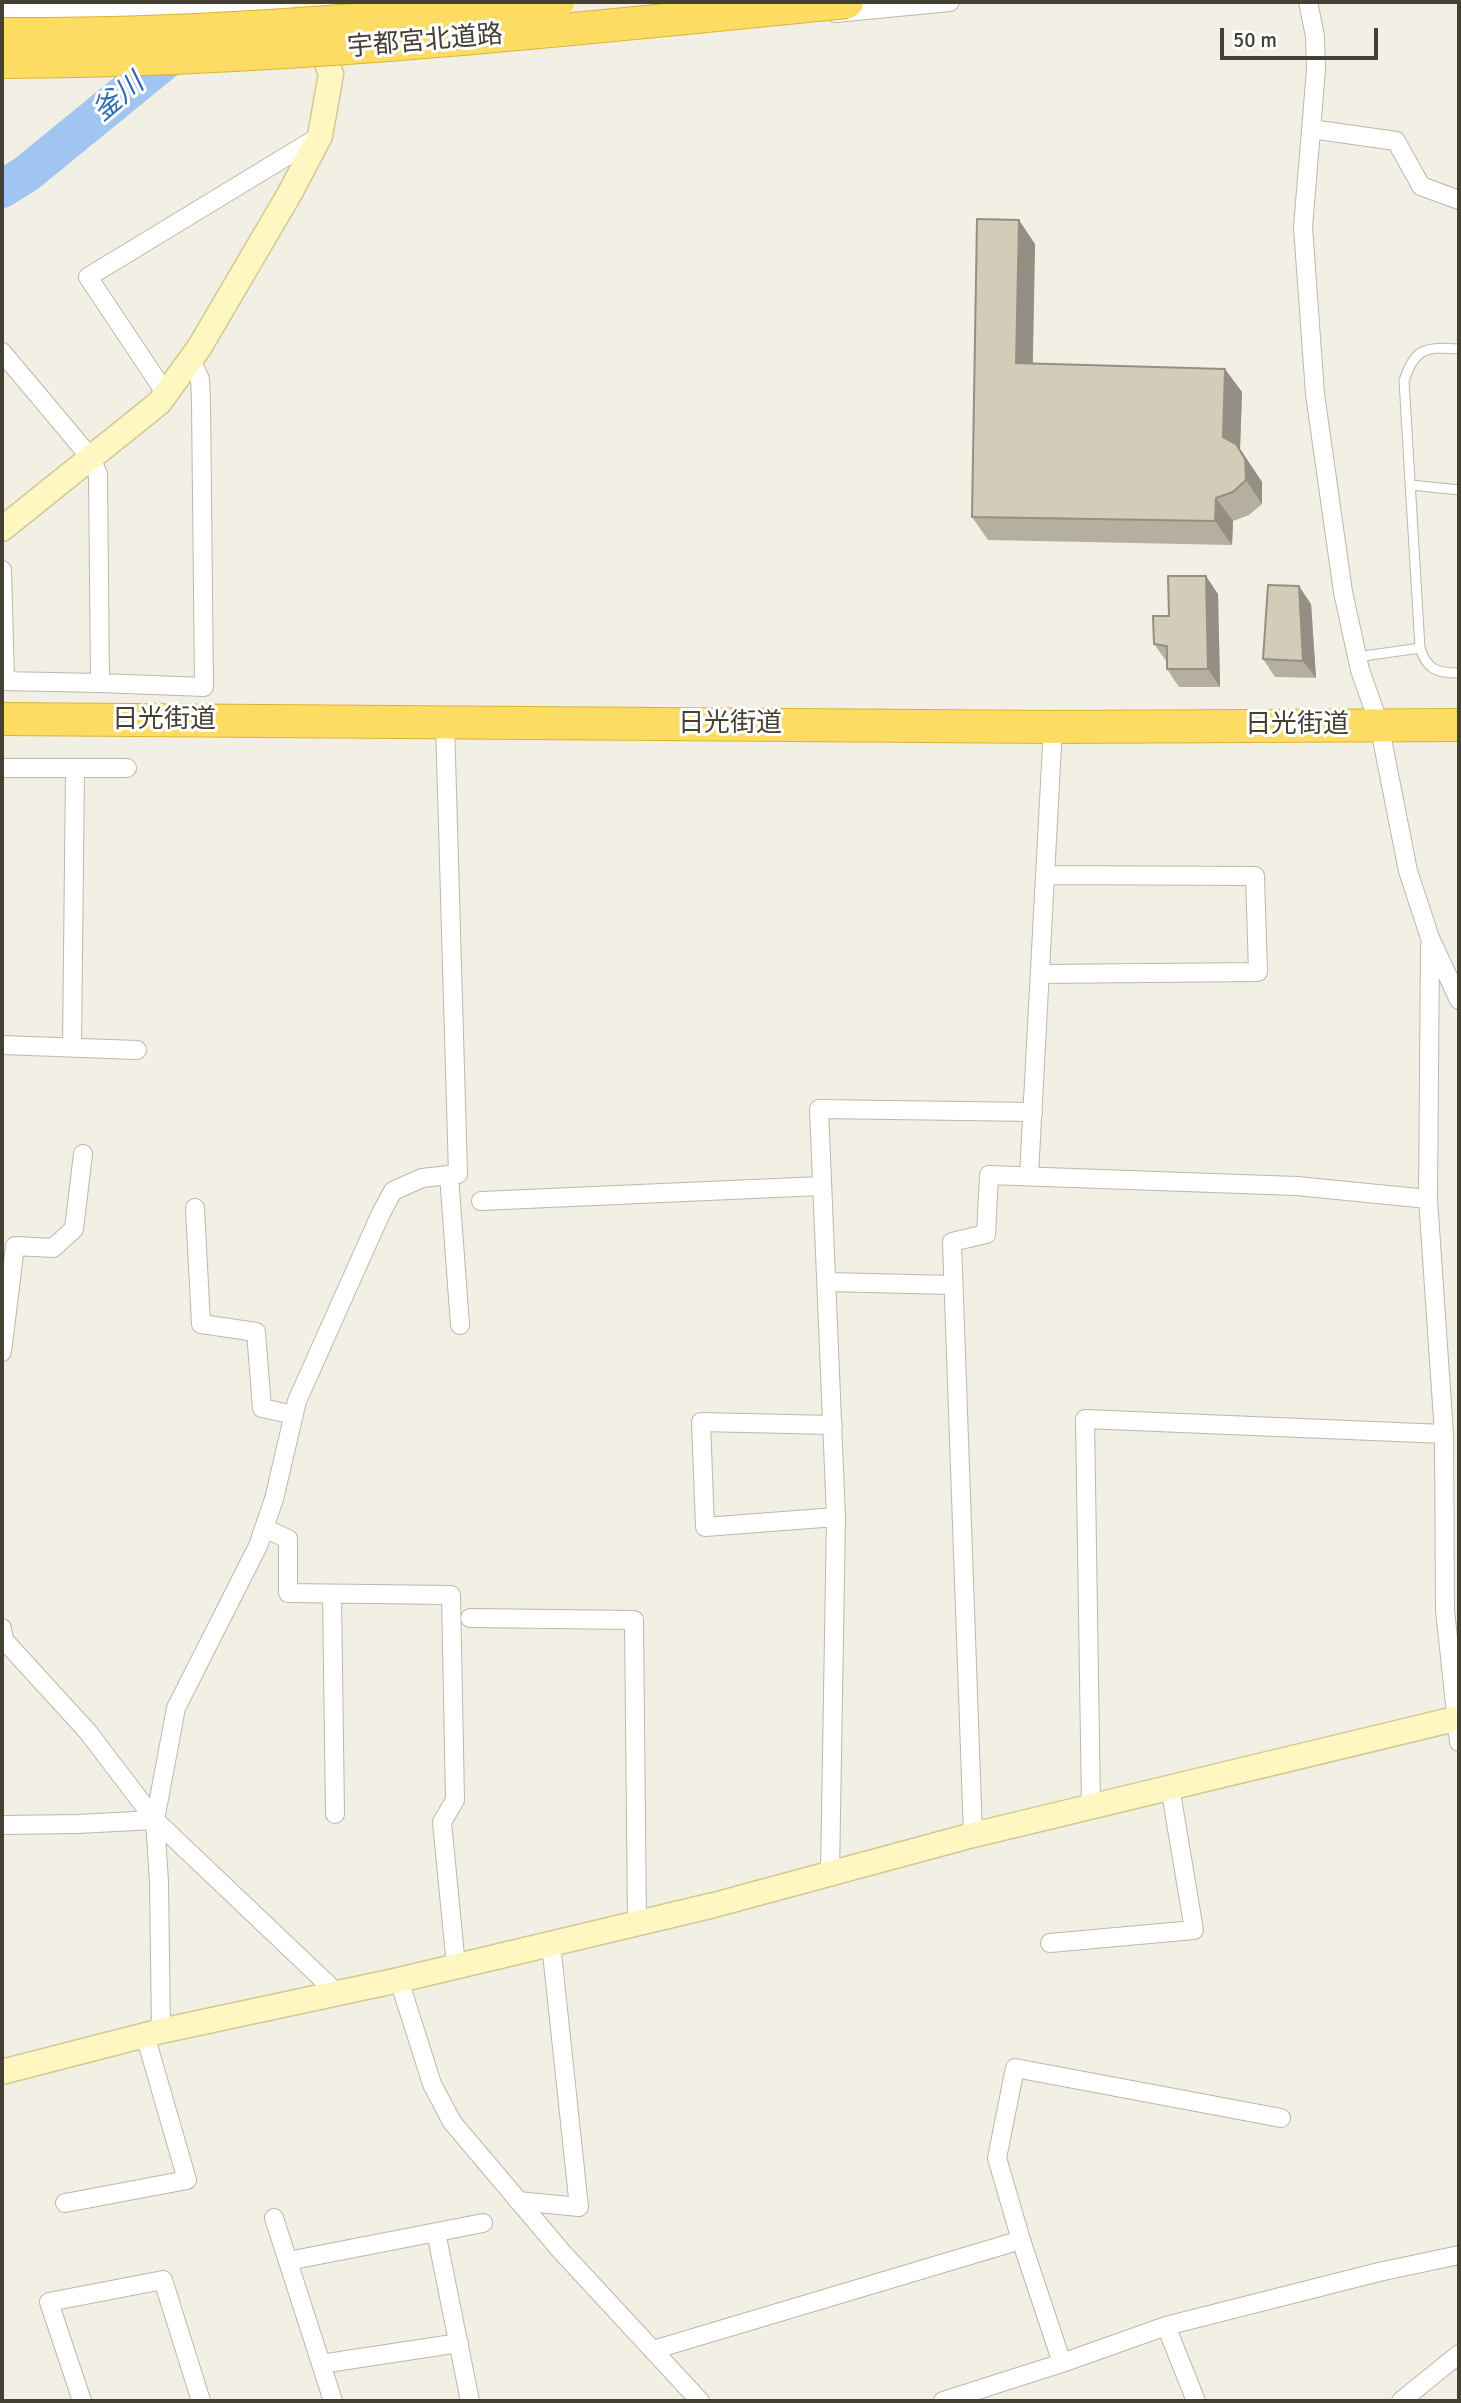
<!DOCTYPE html>
<meta charset="utf-8">
<style>
body{margin:0}
#map{position:relative;width:1461px;height:2403px;overflow:hidden;background:#f2efe4;font-family:Signika,sans-serif}
canvas{display:block}
.frame{position:absolute;inset:0;border:4px solid #444034;pointer-events:none}
.scale{position:absolute;left:1220px;top:28px;width:158px;height:32px;box-sizing:border-box;border:4px solid #444034;border-top:0;padding-left:9px;font-size:21px;line-height:24px;white-space:nowrap;color:#444034;-webkit-text-stroke:5px #fff;paint-order:stroke}
</style>
<div id="map">
<canvas width="1461" height="2403"></canvas>
<div class="frame"></div>
<div class="scale">50 m</div>
</div>
<script>
const g = document.querySelector('canvas').getContext('2d');
g.lineJoin = 'round';
function paint(path, color) { g.fillStyle = color; g.fill(path, 'evenodd'); }
function strokePath(path, color, width, dash) { g.strokeStyle = color; g.lineWidth = width; g.lineCap = dash ? 'butt' : 'round'; g.setLineDash(dash || []); g.stroke(path); }
function label(font, color, halo, rows, align = 'center') {
  g.font = font + ' Signika,"Noto Sans JP",sans-serif'; g.lineWidth = 6; g.setLineDash([]); g.textBaseline = 'middle'; g.strokeStyle = halo; g.fillStyle = color; for (const [text, x, y, turn = 0] of rows) {
    g.save(); g.translate(x, y); g.rotate((+turn || 0) * Math.PI / 180); g.textAlign = isNaN(turn) ? turn : align; if (halo) g.strokeText(text, 0, 0); g.fillText(text, 0, 0); g.restore();
  }
}
paint(new Path2D(`
 M 112,97 L 126,115 L 17,191 L 2,207 L 2,176 L 25,164 Z`), '#9fc5f0');
strokePath(new Path2D(`
 M 2,189 L 26,174 L 189,41`), '#9fc5f0', 38);
const lane = new Path2D(`
 M 1459,349 C 1426,347 1415,347 1404,381 L 1420,648 C 1427,670 1437,673 1459,673
 M 1411,485 L 1459,490
 M 1357,657 L 1420,648`);
const street = new Path2D(`
 M 1308,2 L 1315,36 L 1316,70 L 1303,227 L 1315,394 L 1343,592 L 1360,670 L 1379,724 L 1408,871 L 1430,938 L 1459,1000
 M 2,13 L 304,5 L 343,2
 M 835,13 L 950,2
 M 1311,129 L 1396,141 L 1421,186 L 1459,200
 M 2,352 L 90,457 L 98,474 L 100,683 L 204,687 L 201,400 L 200,379 L 191,360
 M 166,394 L 88,277 L 320,136
 M 2,570 L 5,681
 M 2,681 L 100,683
 M 2,768 L 127,768
 M 1430,945 L 1428,1199 L 1444,1434 L 1445,1610 L 1459,1742
 M 1040,974 L 1258,972 L 1255,876 L 1045,875
 M 2,1045 L 137,1050
 M 72,1048 L 75,768
 M 449,1175 L 460,1325
 M 1029,1175 L 1053,727
 M 481,1201 L 821,1186
 M 195,1208 L 201,1324 L 256,1332 L 262,1408 L 294,1415
 M 828,1282 L 953,1285
 M 2,1352 L 15,1246 L 53,1248 L 74,1229 L 83,1154
 M 833,1425 L 701,1422 L 705,1527 L 836,1517
 M 264,1528 L 288,1539 L 288,1593 L 451,1595 L 455,1800 L 442,1822 L 456,1966
 M 332,1594 L 335,1814
 M 470,1618 L 634,1620 L 637,1923
 M 2,1628 L 4,1640 L 88,1732 L 155,1820 L 337,1993
 M 1091,1806 L 1085,1419 L 1444,1434
 M 2,1825 L 78,1824 L 155,1820
 M 973,1835 L 952,1242 L 986,1234 L 989,1175 L 1297,1186 L 1428,1199
 M 830,1873 L 836,1517 L 819,1109 L 1033,1112
 M 1050,1943 L 1194,1930 L 1170,1787
 M 399,1980 L 432,2084 L 452,2122 L 561,2251 L 700,2401
 M 161,2031 L 159,1882 L 155,1820 L 176,1708 L 258,1546 L 274,1499 L 297,1401 L 381,1213 L 393,1191 L 422,1178 L 458,1174 L 445,722
 M 518,2201 L 579,2207 L 551,1944
 M 65,2203 L 187,2180 L 145,2035
 M 274,2218 L 333,2401
 M 436,2232 L 470,2401
 M 1021,2240 L 1062,2363
 M 288,2261 L 483,2223
 M 1166,2326 L 1196,2401
 M 653,2350 L 1021,2240 L 997,2158 L 1015,2068 L 1281,2118
 M 321,2364 L 459,2343
 M 82,2401 L 49,2302 L 163,2280 L 201,2401
 M 943,2401 L 1062,2363 L 1166,2326 L 1379,2272 L 1459,2255
 M 1401,2401 L 1459,2354`);
const secondary = new Path2D(`
 M 2,529 L 159,403 L 199,348 L 290,193 L 320,136 L 331,74 L 303,2
 M 2,2072 L 161,2031 L 399,1980 L 714,1905 L 973,1835 L 1459,1718`);
const highway = new Path2D(`
 M 2,719 L 1053,727 L 1459,725`);
strokePath(lane, '#bdb8a7', 11);
strokePath(street, '#bdb8a7', 20);
strokePath(secondary, '#d2c993', 27);
strokePath(highway, '#ddb233', 34);
strokePath(lane, '#fff', 9);
strokePath(street, '#fff', 18);
strokePath(secondary, '#fef7c1', 24);
strokePath(highway, '#fddc63', 32);
const highwayBridge = new Path2D(`
 M 2,34 C 188,35 374,20 558,2
 M 2,62 C 285,61 565,30 847,2`);
strokePath(highwayBridge, '#ddb233', 34, []);
strokePath(highwayBridge, '#fddc63', 32);
paint(new Path2D(`
 M 1035,244 L 1033,363 L 1242,392 L 1240,449 L 1262,482 L 1262,504 L 1249,515 L 1233,521 L 1232,545 L 988,540 L 972,517 Z
 M 1218,594 L 1220,687 L 1179,687 L 1167,669 L 1167,662 L 1154,644 L 1169,616 Z
 M 1311,604 L 1316,678 L 1275,677 L 1263,659 Z`), '#b5af9f');
paint(new Path2D(`
 M 1019,220 L 1035,244 L 1032,386 L 1016,363 Z
 M 1225,369 L 1242,392 L 1240,449 L 1262,482 L 1262,504 L 1246,480 L 1223,437 Z
 M 1216,498 L 1233,521 L 1232,545 L 1215,521 Z
 M 1206,576 L 1218,594 L 1220,687 L 1208,669 Z
 M 1299,586 L 1311,604 L 1316,678 L 1303,661 Z`), '#948f82');
const building = new Path2D(`
 M 977,219 L 1019,220 L 1016,363 L 1225,369 L 1223,437 L 1236,444 L 1245,459 L 1246,480 L 1233,492 L 1216,498 L 1215,521 L 972,517 Z
 M 1168,576 L 1206,576 L 1208,669 L 1167,669 L 1167,646 L 1154,644 L 1153,616 L 1169,616 Z
 M 1268,585 L 1299,586 L 1303,661 L 1263,659 Z`);
paint(building, '#d3ccb9');
strokePath(building, '#948f82', 2);
label('26px', '#444034', '#fff', [
 ["宇都宮北道路",425,42,-5],
 ["日光街道",164,720],
 ["日光街道",730,724],
 ["日光街道",1297,725]
]);
label('italic 28px', '#2e69af', '#fff', [
 ["釜川",119,98,-40]
]);
</script>
